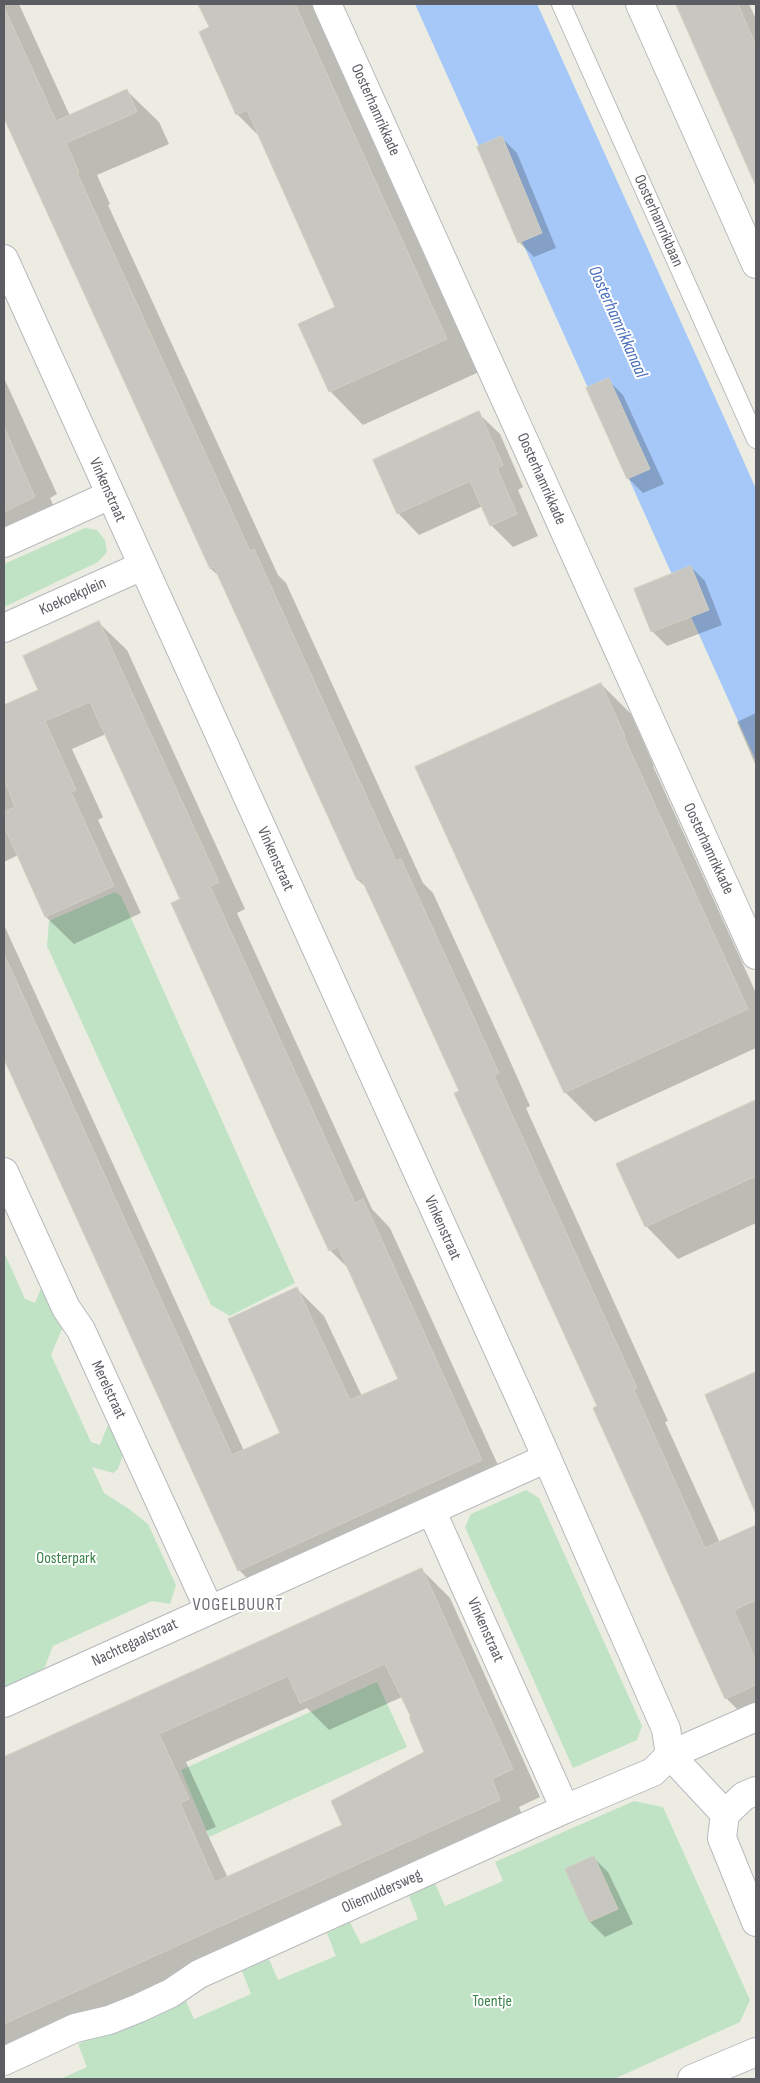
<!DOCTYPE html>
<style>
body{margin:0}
#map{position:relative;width:760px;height:2083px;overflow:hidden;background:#ecece2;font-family:"Sofia Sans Condensed",sans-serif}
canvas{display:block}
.frame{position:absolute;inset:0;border:5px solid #5b5d62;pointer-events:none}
</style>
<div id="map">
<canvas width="760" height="2083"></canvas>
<div class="frame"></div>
</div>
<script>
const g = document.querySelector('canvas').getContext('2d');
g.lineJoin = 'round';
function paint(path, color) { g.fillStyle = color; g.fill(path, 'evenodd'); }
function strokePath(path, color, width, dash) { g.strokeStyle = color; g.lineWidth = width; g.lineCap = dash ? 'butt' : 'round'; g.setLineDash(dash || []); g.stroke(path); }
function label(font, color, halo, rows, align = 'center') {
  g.font = font + ' "Sofia Sans Condensed",sans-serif'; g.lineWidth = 4; g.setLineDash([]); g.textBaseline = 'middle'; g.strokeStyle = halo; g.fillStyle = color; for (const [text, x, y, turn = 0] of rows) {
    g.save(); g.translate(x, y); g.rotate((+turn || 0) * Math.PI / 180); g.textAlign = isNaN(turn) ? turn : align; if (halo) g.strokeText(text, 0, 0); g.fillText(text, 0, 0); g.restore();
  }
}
paint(new Path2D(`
 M 85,528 L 97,530 L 105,540 L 107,552 L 98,562 L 4,607 L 4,564 Z
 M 115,892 L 121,896 L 295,1283 L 230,1316 L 211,1305 L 47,946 L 49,921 Z
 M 4,1252 L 25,1299 L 35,1303 L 44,1281 L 64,1324 L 51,1355 L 91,1442 L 100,1445 L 109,1422 L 125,1449 L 118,1469 L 113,1473 L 92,1467 L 104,1493 L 129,1509 L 148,1524 L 176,1585 L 170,1604 L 152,1601 L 53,1646 L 40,1679 L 4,1692 Z
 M 526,1490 L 539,1498 L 642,1726 L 637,1740 L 573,1768 L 465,1527 L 471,1514 Z
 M 377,1682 L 407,1747 L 209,1837 L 181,1770 Z
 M 634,1801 L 663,1807 L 750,2000 L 740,2022 L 614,2079 L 60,2079 L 87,2067 L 78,2044 L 184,1997 L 194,2019 L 251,1994 L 242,1971 L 269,1959 L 278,1980 L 336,1956 L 327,1933 L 350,1922 L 361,1944 L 418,1919 L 409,1896 L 435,1883 L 445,1906 L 503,1881 L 495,1862 Z`), '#c0e3c5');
paint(new Path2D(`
 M 415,4 L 537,4 L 728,426 L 756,489 L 756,761 Z`), '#a5c8f9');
paint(new Path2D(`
 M 4,4 L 19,4 L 70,116 L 126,90 L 159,122 L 169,144 L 97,175 L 110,204 L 108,205 L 278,575 L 286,583 L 423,883 L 433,893 L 506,1052 L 530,1106 L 526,1108 L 668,1421 L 665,1422 L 720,1543 L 756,1526 L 756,1728 L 726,1698 L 594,1409 L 599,1407 L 460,1092 L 368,889 L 358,880 L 221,578 L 211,569 L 4,115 Z
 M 200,4 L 313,4 L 479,372 L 363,425 L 330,391 L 337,307 L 260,137 L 237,114 L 210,28 Z
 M 677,4 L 749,4 L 756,19 L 756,183 Z
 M 502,138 L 517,153 L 556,248 L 534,257 L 519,242 Z
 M 4,378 L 57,494 L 50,498 L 62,525 L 4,552 Z
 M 608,380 L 623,395 L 664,484 L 643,493 L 628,478 Z
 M 478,413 L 500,434 L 523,487 L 518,490 L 538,536 L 513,547 L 492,526 L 483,506 L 419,535 L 398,513 Z
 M 691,567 L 705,581 L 722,625 L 667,646 L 653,632 L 636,590 Z
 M 99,623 L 127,650 L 245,909 L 237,913 L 372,1209 L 390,1228 L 508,1487 L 267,1598 L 239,1570 L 4,1055 L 4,925 L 244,1451 L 281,1433 L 297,1289 L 324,1316 L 362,1396 L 399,1379 L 349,1269 L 330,1250 L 182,900 L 106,734 L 72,749 L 103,817 L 98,820 L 141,913 L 74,944 L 46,917 L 18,855 L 4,862 L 4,707 L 39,690 Z
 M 601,684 L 631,714 L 654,766 L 653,766 L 756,993 L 756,1048 L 595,1122 L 565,1092 Z
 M 756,713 L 756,766 L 737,722 Z
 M 756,1101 L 756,1223 L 678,1259 L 646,1226 L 618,1164 Z
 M 756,1373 L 756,1480 L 734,1458 L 706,1396 Z
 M 422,1570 L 450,1598 L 540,1797 L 519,1807 L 527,1828 L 4,2064 L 4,1758 ZM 402,1697 L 426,1753 L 343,1826 L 228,1878 L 206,1831 L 216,1827 L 186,1762 L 307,1708 L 329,1730 Z
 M 593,1857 L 608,1872 L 633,1924 L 605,1937 L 590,1922 L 566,1870 Z`), '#0003');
const building = new Path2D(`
 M 198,4 L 295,4 L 447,339 L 329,392 L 298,324 L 335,307 L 247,110 L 236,115 L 199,32 L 209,27 Z
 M 676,4 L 738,4 L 756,46 L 756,186 Z
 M 4,7 L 56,121 L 127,89 L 137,112 L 66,143 L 79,172 L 77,173 L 250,551 L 254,549 L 396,861 L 401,859 L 474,1018 L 499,1073 L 494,1075 L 637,1388 L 634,1390 L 705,1548 L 756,1525 L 756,1600 L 734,1610 L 756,1661 L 756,1685 L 725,1699 L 593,1408 L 597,1406 L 454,1093 L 459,1091 L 407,977 L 361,878 L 357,880 L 214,567 L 210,569 L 4,118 Z
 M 502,136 L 542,233 L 518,243 L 477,147 Z
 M 609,378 L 650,469 L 627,479 L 586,388 Z
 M 479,411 L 503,465 L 497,468 L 517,514 L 490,526 L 470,481 L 397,514 L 373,460 Z
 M 4,427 L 35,497 L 4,512 Z
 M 691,566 L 709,610 L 651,632 L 634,589 Z
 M 99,621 L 219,882 L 210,886 L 355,1203 L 363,1199 L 482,1460 L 238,1571 L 4,1059 L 4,954 L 232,1455 L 280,1433 L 228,1319 L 273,1298 L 297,1287 L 350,1400 L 398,1379 L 338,1247 L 329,1251 L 284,1153 L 171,903 L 180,899 L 90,702 L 45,721 L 76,790 L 71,792 L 114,886 L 45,917 L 4,826 L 4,812 L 15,807 L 4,779 L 4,705 L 38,690 L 23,656 Z
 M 601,683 L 625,736 L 624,737 L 748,1009 L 564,1093 L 415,767 Z
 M 756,1100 L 756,1176 L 645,1227 L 616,1164 Z
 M 756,1372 L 756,1514 L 705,1395 Z
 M 422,1568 L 513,1769 L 492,1779 L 500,1800 L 4,2024 L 4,1757 ZM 385,1664 L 410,1715 L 410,1719 L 424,1752 L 331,1801 L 342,1825 L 215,1882 L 180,1803 L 189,1799 L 159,1734 L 288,1676 L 300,1703 Z
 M 594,1856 L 618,1909 L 589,1922 L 565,1869 Z`);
paint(building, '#c8c6c0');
strokePath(building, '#d1cec1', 1);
const service = new Path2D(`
 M 561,4 L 756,439`);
const minor = new Path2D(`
 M 327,4 L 756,955
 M 640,4 L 756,264
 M 4,259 L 530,1420 L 666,1729 L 670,1755 L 725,1814
 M 4,543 L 110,495
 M 4,628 L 142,566
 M 4,1172 L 66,1308 L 81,1330 L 209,1609
 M 432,1512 L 565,1809
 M 4,1703 L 547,1458
 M 725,1814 L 722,1838 L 756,1922
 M 725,1814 L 744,1796 L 756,1791
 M 4,2061 L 75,2028 L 109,2020 L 139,2008 L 171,1993 L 199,1974 L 565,1809 L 653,1772 L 670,1755 L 756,1717
 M 692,2079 L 756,2052`);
strokePath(service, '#b8b9be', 20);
strokePath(minor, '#b8b9be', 30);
strokePath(service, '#fff', 18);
strokePath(minor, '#fff', 28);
label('16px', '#5b5d62', '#fff', [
 ["Oosterhamrikkade",375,110,66],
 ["Oosterhamrikbaan",658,221,66],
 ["Oosterhamrikkade",541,479,66],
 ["Vinkenstraat",107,490,66],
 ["Koekoekplein",73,597,-24],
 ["Oosterhamrikkade",708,849,65],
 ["Vinkenstraat",275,859,66],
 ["Vinkenstraat",442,1228,66],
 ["Merelstraat",108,1390,65],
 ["Vinkenstraat",485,1630,66],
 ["Nachtegaalstraat",135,1643,-25],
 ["Oliemuldersweg",382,1892,-24]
]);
label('16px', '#3a8249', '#fff', [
 ["Oosterpark",66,1559],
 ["Toentje",492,2002]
]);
label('italic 18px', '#4a6fbb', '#fff', [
 ["Oosterhamrikkanaal",617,322,66]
]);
g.letterSpacing = '1px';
label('18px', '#6c6f74', '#fff', [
 ["VOGELBUURT",238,1605]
]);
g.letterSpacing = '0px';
</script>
